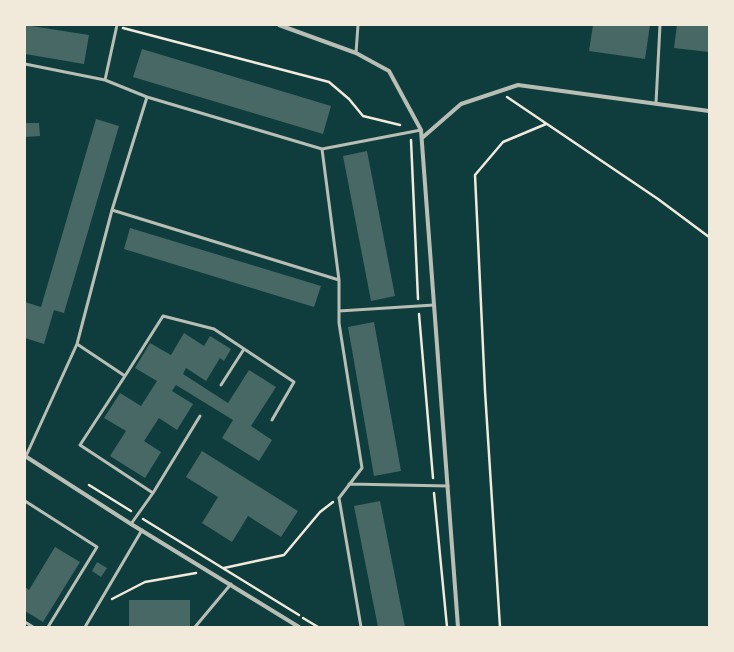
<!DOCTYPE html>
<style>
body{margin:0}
#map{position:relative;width:734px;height:652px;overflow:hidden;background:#0f3d3e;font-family:"Alegreya Sans",sans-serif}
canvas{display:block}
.frame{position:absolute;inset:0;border:26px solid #f1e9da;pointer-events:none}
</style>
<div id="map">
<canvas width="734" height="652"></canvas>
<div class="frame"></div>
</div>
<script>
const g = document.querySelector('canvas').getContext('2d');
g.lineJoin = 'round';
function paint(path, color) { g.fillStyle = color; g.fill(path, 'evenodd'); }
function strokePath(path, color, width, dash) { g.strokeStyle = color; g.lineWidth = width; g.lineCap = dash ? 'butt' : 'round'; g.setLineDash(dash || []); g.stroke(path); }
paint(new Path2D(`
 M 25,25 L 89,35 L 84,64 L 25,54 Z
 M 593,25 L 650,25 L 645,59 L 589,51 Z
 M 677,25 L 709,25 L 709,52 L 674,48 Z
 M 142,49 L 331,106 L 323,134 L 133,77 Z
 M 96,119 L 119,126 L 64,313 L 54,310 L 44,344 L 25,338 L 25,302 L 41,307 Z
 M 25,123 L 39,123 L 40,136 L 25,137 Z
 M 367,151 L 395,296 L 371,301 L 343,156 Z
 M 130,228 L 321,286 L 314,307 L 124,249 Z
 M 374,322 L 401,471 L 374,476 L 348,327 Z
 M 184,333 L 204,346 L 210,336 L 231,349 L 224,361 L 220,358 L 206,381 L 186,368 L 183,374 L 228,403 L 249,370 L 276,387 L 251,426 L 272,440 L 259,461 L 222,438 L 233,420 L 176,385 L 172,391 L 193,404 L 177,430 L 159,418 L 144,441 L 161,452 L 145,478 L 110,456 L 126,431 L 104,418 L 120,393 L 141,406 L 157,381 L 135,368 L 150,343 L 171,355 Z
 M 202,451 L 298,511 L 281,537 L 248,516 L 232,542 L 202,523 L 218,497 L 186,477 Z
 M 380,501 L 405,627 L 378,627 L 354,506 Z
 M 55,547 L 80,562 L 43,622 L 25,611 L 25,587 L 29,590 Z
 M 97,562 L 107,568 L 101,577 L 92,571 Z
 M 129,600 L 190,600 L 190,627 L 129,627 Z`), '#486865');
strokePath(new Path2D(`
 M 123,28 L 329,82 L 349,99 L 363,116 L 400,125
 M 507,97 L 658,199 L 709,237
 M 411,140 L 418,299
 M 419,314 L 433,478
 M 89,485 L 131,511
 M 434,493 L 447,627
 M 143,519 L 299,615
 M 224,568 L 284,555 L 320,512 L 333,502
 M 112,599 L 145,582 L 196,573
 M 303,618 L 318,627
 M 500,627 L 485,391 L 475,175 L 503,142 L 546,124`), '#f1e9da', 2.5);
strokePath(new Path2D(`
 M 356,53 L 358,25
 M 25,64 L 105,80 L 147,97 L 322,149 L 421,130
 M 105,80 L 117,25
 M 147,97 L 112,210 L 339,280
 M 656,103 L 660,25
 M 322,149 L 339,280 L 339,323 L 362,468 L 339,498 L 361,627
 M 339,311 L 434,305
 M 77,344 L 125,376 L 163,316 L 214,329 L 294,382 L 272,420
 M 125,376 L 80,445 L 153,493 L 200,416
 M 221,385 L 244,349
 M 26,456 L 77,344 L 112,210
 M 349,484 L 448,486
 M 25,501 L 97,547 L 48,627
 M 131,524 L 153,493
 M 25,622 L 33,627
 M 85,627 L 142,530
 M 195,627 L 231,584`), '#b8beb3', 3);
strokePath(new Path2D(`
 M 279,25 L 356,53 L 389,71 L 421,130 L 458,627
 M 422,138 L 461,104 L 518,85 L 709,111
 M 25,456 L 131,524 L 299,627`), '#b8beb3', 4);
</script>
